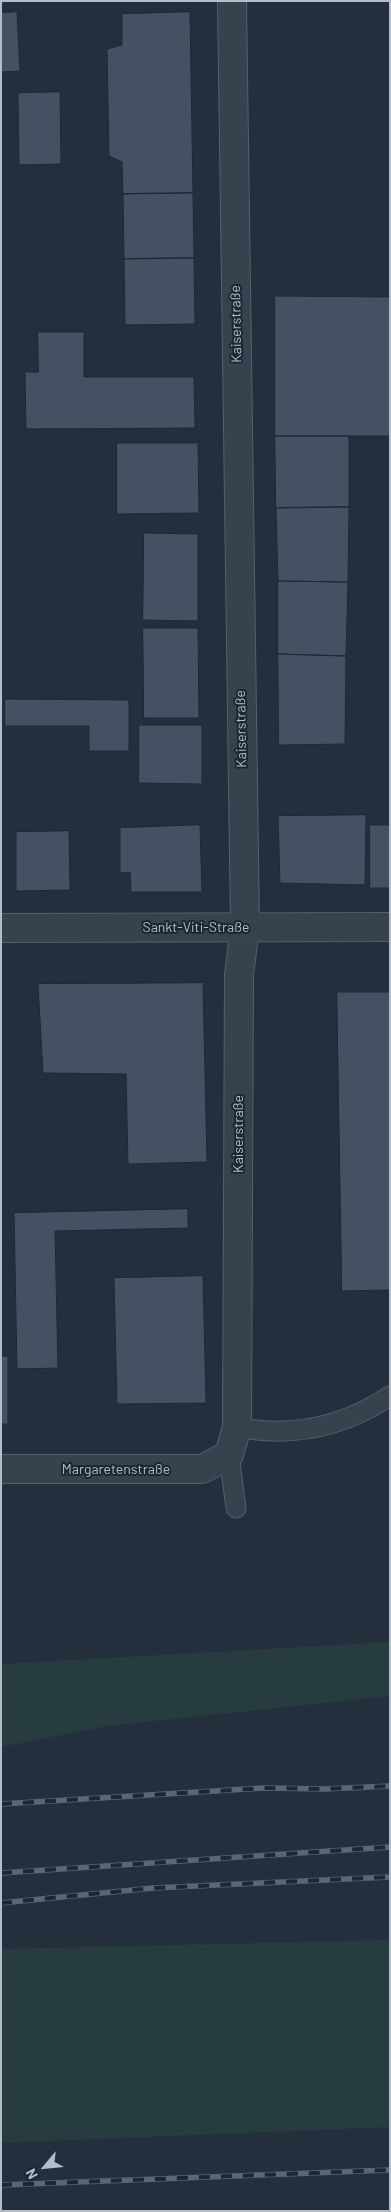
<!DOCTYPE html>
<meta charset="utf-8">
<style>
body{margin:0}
#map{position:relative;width:391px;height:2212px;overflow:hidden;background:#242f3e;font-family:Barlow,sans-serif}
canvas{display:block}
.frame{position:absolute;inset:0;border:2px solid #b4bcc9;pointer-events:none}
.north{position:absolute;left:20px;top:2142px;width:50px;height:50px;-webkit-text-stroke:4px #1d2633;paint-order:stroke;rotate:242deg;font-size:14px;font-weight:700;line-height:20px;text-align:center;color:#b4bcc9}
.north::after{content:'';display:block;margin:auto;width:18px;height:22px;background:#b4bcc9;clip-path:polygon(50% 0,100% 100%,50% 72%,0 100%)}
</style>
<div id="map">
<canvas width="391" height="2212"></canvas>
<div class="frame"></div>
<div class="north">N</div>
</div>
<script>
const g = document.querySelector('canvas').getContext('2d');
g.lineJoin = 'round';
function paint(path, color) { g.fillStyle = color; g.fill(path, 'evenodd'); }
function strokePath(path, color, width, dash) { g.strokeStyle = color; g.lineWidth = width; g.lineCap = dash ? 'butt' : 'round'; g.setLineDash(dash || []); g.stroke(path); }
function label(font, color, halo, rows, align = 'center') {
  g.font = font + ' Barlow,sans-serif'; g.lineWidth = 4; g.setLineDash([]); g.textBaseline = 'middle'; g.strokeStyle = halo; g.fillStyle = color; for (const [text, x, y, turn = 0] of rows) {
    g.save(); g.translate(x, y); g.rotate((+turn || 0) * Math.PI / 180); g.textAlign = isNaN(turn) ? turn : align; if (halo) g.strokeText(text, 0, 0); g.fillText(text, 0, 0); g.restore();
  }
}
paint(new Path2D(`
 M 390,1642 L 390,1696 L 107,1726 L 1,1747 L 1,1664 Z
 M 390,1940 L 390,2127 L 1,2143 L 1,1949 Z`), '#263c3f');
const building = new Path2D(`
 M 17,12 L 20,71 L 1,72 L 1,13 Z
 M 190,12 L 193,193 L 123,194 L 122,162 L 109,156 L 107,49 L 122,45 L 122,14 Z
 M 60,92 L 61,164 L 19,165 L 18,93 Z
 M 193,193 L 194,258 L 124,259 L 123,194 Z
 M 194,258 L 195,324 L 125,325 L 124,259 Z
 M 275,296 L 390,297 L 390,436 L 275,436 Z
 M 38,332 L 84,332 L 84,377 L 194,377 L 195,428 L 26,429 L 25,372 L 38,372 Z
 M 275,436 L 349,436 L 349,507 L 276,508 Z
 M 117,443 L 198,443 L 199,513 L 117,514 Z
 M 349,507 L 348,582 L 278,581 L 276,508 Z
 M 144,533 L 198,534 L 198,621 L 143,620 Z
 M 278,581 L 348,582 L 346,656 L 278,654 Z
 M 143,628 L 198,628 L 199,718 L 144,718 Z
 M 278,654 L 346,656 L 345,744 L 279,745 Z
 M 5,699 L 129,700 L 129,751 L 89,751 L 89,726 L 5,726 Z
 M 139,725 L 202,725 L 202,784 L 139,783 Z
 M 366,815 L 365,885 L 280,883 L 278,816 Z
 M 200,825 L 202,892 L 131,892 L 130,872 L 120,873 L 120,828 Z
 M 370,825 L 390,825 L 390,888 L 370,888 Z
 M 69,831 L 70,890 L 16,891 L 16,832 Z
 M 203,983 L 207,1162 L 128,1164 L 126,1074 L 43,1073 L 38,984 Z
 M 337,992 L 390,992 L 390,1290 L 342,1291 Z
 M 188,1209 L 188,1228 L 55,1231 L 58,1368 L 17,1369 L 14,1213 Z
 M 203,1276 L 206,1403 L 117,1404 L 114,1278 Z
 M 1,1356 L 8,1356 L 8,1424 L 1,1424 Z`);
paint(building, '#455162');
strokePath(building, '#1f2835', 1);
const lane = new Path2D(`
 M 237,1427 C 292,1438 343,1427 390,1396
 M 229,1455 L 236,1508`);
const street = new Path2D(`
 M 1,928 L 390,927
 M 1,1469 L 202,1469 L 229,1455 L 237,1427 L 239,975 L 245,927 L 232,1`);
strokePath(lane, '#565f6c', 21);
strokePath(street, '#565f6c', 30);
strokePath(lane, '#38414e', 19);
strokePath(street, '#38414e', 28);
const rail = new Path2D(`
 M 1,1804 L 264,1788 L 325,1789 L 390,1786
 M 1,1873 L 390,1847
 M 1,1903 L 153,1888 L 390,1877
 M 1,2185 L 390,2170`);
strokePath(rail, '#5a6575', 5.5);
strokePath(rail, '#1d2633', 4, [11]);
label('14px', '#b4bcc9', '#1d2633', [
 ["Kaiserstraße",236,324,-91],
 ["Kaiserstraße",241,729,-91],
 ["Sankt-Viti-Straße",196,927],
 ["Kaiserstraße",238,1134,-90],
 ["Margaretenstraße",116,1469]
]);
</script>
